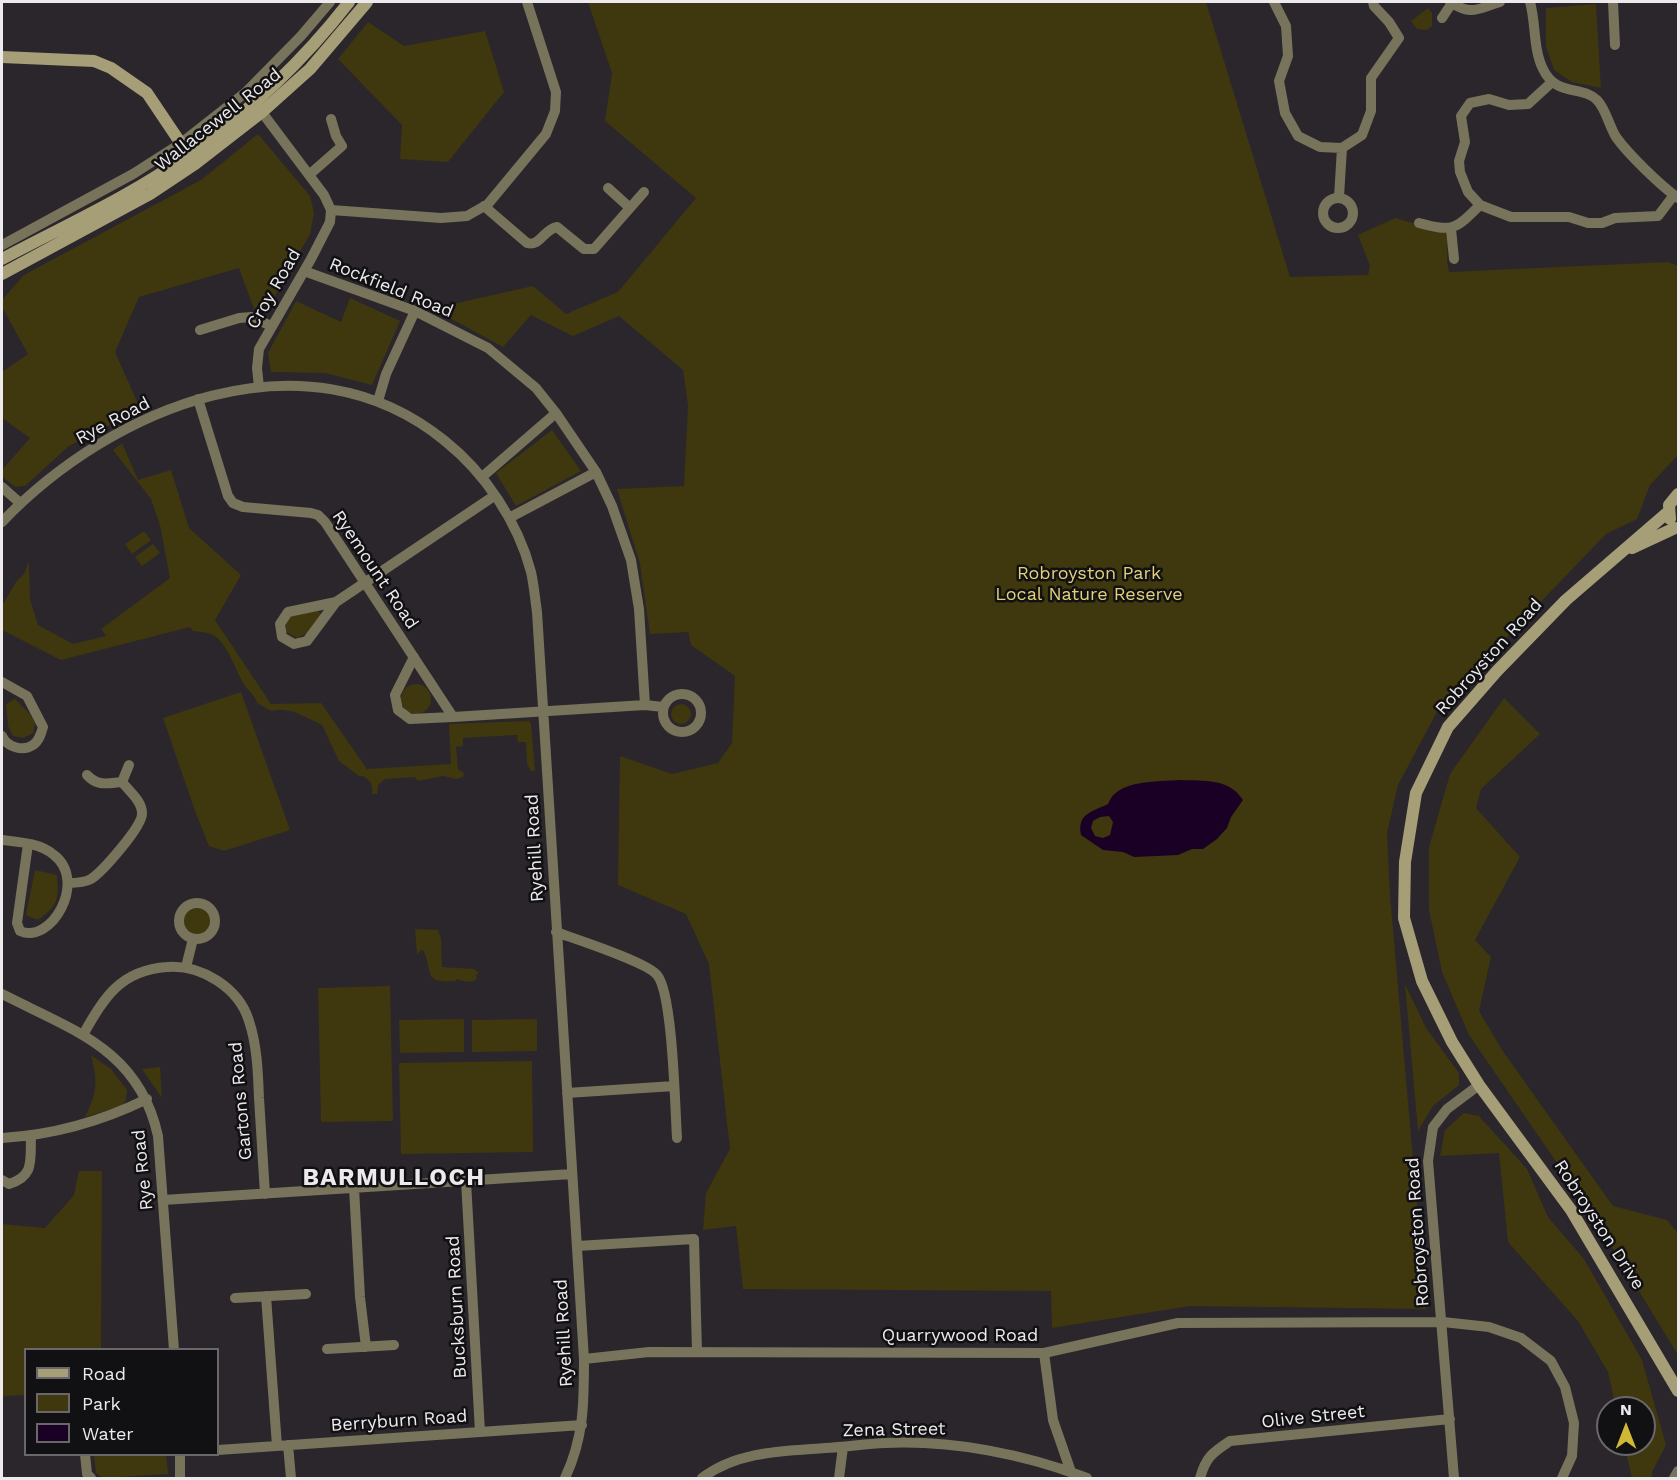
<!DOCTYPE html>
<style>
body{margin:0}
#map{position:relative;width:1680px;height:1480px;overflow:hidden;background:#2a262c;font-family:"Work Sans",sans-serif}
canvas{display:block}
.frame{position:absolute;inset:0;border:3px solid #edeaee;pointer-events:none}
.legend{position:absolute;left:24px;top:1348px;width:195px;height:108px;box-sizing:border-box;background:#111012;border:2px solid #69676a;margin:0;padding:8px 10px;list-style:none;font-size:18px;color:#edeaee}
.legend li{display:flex;align-items:center;gap:12px;height:30px}
.legend b{width:30px;border:2px solid #69676a}
.north{position:absolute;left:1596px;top:1396px;width:60px;height:60px;box-sizing:border-box;background:#111012;border:2px solid #69676a;border-radius:50%;rotate:0deg;font-size:16px;font-weight:700;line-height:24px;text-align:center;color:#edeaee}
.north::after{content:'';display:block;margin:auto;width:21px;height:27px;background:#d0b837;clip-path:polygon(50% 0,100% 100%,50% 72%,0 100%)}
</style>
<div id="map">
<canvas width="1680" height="1480"></canvas>
<div class="frame"></div>
<ul class="legend">
<li><b style="height:8px;background:#a59e77"></b>Road</li>
<li><b style="height:16px;background:#3f370e"></b>Park</li>
<li><b style="height:16px;background:#1b0025"></b>Water</li>
</ul>
<div class="north">N</div>
</div>
<script>
const g = document.querySelector('canvas').getContext('2d');
g.lineJoin = 'round';
function paint(path, color) { g.fillStyle = color; g.fill(path, 'evenodd'); }
function strokePath(path, color, width, dash) { g.strokeStyle = color; g.lineWidth = width; g.lineCap = dash ? 'butt' : 'round'; g.setLineDash(dash || []); g.stroke(path); }
function label(font, color, halo, rows, align = 'center') {
  g.font = font + ' "Work Sans",sans-serif'; g.lineWidth = 5; g.setLineDash([]); g.textBaseline = 'middle'; g.strokeStyle = halo; g.fillStyle = color; for (const [text, x, y, turn = 0] of rows) {
    g.save(); g.translate(x, y); g.rotate((+turn || 0) * Math.PI / 180); g.textAlign = isNaN(turn) ? turn : align; if (halo) g.strokeText(text, 0, 0); g.fillText(text, 0, 0); g.restore();
  }
}
paint(new Path2D(`
 M 588,2 L 1206,2 L 1290,277 L 1368,275 L 1370,266 L 1358,235 L 1395,218 L 1448,233 L 1447,261 L 1449,272 L 1668,262 L 1678,266 L 1678,455 L 1650,485 L 1637,519 L 1606,534 L 1439,708 L 1398,785 L 1387,833 L 1390,895 L 1426,1309 L 1190,1306 L 1052,1328 L 1051,1291 L 743,1289 L 736,1226 L 703,1230 L 706,1193 L 730,1149 L 709,964 L 686,914 L 618,885 L 618,883 L 620,756 L 672,774 L 718,763 L 732,743 L 735,676 L 691,645 L 688,632 L 650,634 L 640,564 L 617,489 L 684,486 L 688,405 L 683,370 L 619,316 L 573,336 L 531,315 L 503,347 L 446,316 L 448,305 L 533,286 L 566,314 L 618,292 L 696,198 L 605,121 L 612,73 Z
 M 1596,4 L 1601,88 L 1572,82 L 1554,70 L 1546,46 L 1546,8 Z
 M 1428,8 L 1432,13 L 1432,26 L 1427,30 L 1417,29 L 1411,21 Z
 M 368,22 L 404,46 L 485,31 L 504,92 L 448,162 L 400,159 L 402,125 L 338,59 Z
 M 258,134 L 310,196 L 314,213 L 310,234 L 266,312 L 254,309 L 239,268 L 139,297 L 115,352 L 139,406 L 134,409 L 133,413 L 69,446 L 25,486 L 15,487 L 2,476 L 2,470 L 30,438 L 2,418 L 2,372 L 28,354 L 2,307 L 2,300 L 24,275 L 201,180 Z
 M 350,298 L 400,321 L 372,385 L 325,373 L 271,372 L 268,353 L 296,301 L 341,322 Z
 M 552,430 L 581,471 L 516,506 L 496,473 Z
 M 122,443 L 138,480 L 171,470 L 189,528 L 241,575 L 215,620 L 271,704 L 321,703 L 367,769 L 451,764 L 449,724 L 529,721 L 531,724 L 535,771 L 531,771 L 527,764 L 526,742 L 518,742 L 517,735 L 463,738 L 463,746 L 456,747 L 458,769 L 464,773 L 463,777 L 456,779 L 443,776 L 418,781 L 415,777 L 385,779 L 378,785 L 377,794 L 372,794 C 373,784 371,781 363,776 L 359,776 L 339,761 L 322,725 C 305,718 291,706 271,711 L 257,703 C 255,696 251,693 246,687 C 236,673 229,647 216,637 C 210,632 201,632 193,631 L 190,627 L 61,660 L 2,630 L 2,606 L 16,582 L 24,574 L 29,561 L 30,599 L 38,625 L 73,644 L 106,636 L 101,629 L 170,578 L 160,525 L 151,499 L 113,450 Z
 M 144,531 L 151,540 L 132,554 L 125,544 Z
 M 153,544 L 160,553 L 142,566 L 135,557 Z
 M 317,610 L 321,614 L 311,631 L 297,638 L 286,632 L 286,621 L 290,616 Z
 M401 699a15 15 0 1 1 30 0a15 15 0 1 1-30 0Z
 M 241,692 L 290,830 L 224,851 L 209,846 L 195,811 L 163,718 Z
 M 1504,698 L 1540,734 L 1481,789 L 1476,808 L 1520,857 L 1475,940 L 1491,957 L 1479,1011 L 1502,1050 L 1613,1206 L 1667,1220 L 1678,1233 L 1678,1355 L 1590,1211 L 1469,1035 L 1442,972 L 1429,910 L 1429,847 L 1450,774 Z
 M 15,699 L 30,714 L 35,723 L 33,733 L 23,738 L 13,736 L 8,726 L 6,704 Z
 M671 714a10 10 0 1 1 20 0a10 10 0 1 1-20 0Z
 M 35,870 L 57,875 C 59,899 58,906 38,920 L 26,915 Z
 M183 921a14 14 0 1 1 28 0a14 14 0 1 1-28 0Z
 M 415,929 L 438,930 L 441,939 L 442,967 L 474,969 L 479,973 L 476,975 L 477,979 C 470,984 464,981 456,979 L 456,981 C 421,984 434,971 423,950 L 420,951 L 417,955 Z
 M 1405,984 L 1426,1028 L 1459,1073 L 1459,1085 L 1433,1106 L 1418,1131 Z
 M 390,986 L 393,1121 L 321,1122 L 318,988 Z
 M 464,1019 L 464,1052 L 400,1053 L 399,1020 Z
 M 537,1019 L 537,1051 L 472,1052 L 472,1020 Z
 M 91,1055 L 111,1069 L 127,1090 L 126,1101 L 121,1106 L 85,1117 C 97,1093 98,1082 91,1055 Z
 M 532,1061 L 533,1152 L 401,1154 L 399,1063 Z
 M 160,1067 L 162,1098 L 142,1069 Z
 M 1464,1113 L 1479,1116 L 1527,1169 L 1548,1217 L 1584,1259 L 1642,1360 L 1666,1445 L 1652,1472 L 1652,1478 L 1632,1478 L 1624,1444 L 1644,1444 L 1644,1408 L 1616,1408 L 1608,1372 L 1578,1321 L 1508,1242 L 1499,1153 L 1440,1156 L 1445,1130 Z
 M 79,1171 L 102,1171 L 101,1349 L 26,1350 L 25,1395 L 2,1396 L 2,1224 L 45,1228 L 74,1195 Z
 M 94,1455 L 166,1455 L 168,1474 L 103,1478 L 96,1473 Z`), '#3f370e');
paint(new Path2D(`
 M 1180,780 C 1204,781 1229,778 1243,800 L 1231,817 L 1227,828 L 1217,839 L 1203,849 L 1192,849 L 1178,855 L 1134,857 L 1123,852 L 1103,850 L 1081,835 C 1077,814 1091,812 1108,804 C 1117,779 1157,782 1180,780 ZM 1109,816 L 1113,822 L 1110,835 L 1103,838 L 1095,836 L 1091,828 L 1093,821 L 1100,817 Z`), '#1b0025');
strokePath(new Path2D(`
 M 1274,2 L 1286,26 L 1288,56 L 1279,81 L 1285,113 L 1298,136 L 1320,147 L 1342,148 L 1362,135 L 1371,111 L 1371,78 L 1399,38 L 1389,22 L 1374,6 L 1373,2
 M 1450,2 C 1472,16 1477,9 1500,2
 M 1530,2 C 1536,23 1533,49 1543,69 C 1556,97 1582,85 1597,100 C 1606,109 1609,126 1616,137 C 1628,154 1661,186 1678,198
 M 1613,2 L 1615,45
 M 1442,18 L 1452,3
 M 1552,82 L 1528,104 L 1509,105 L 1489,99 L 1470,103 L 1461,116 L 1465,142 L 1459,161 L 1460,172 L 1468,192 L 1480,205 L 1511,217 L 1569,217 L 1588,223 L 1602,223 L 1615,218 L 1658,216 L 1674,195
 M 258,107 L 324,195 L 331,210
 M 309,175 L 342,146 L 336,136 L 331,119
 M 608,188 L 630,208
 M 1339,197 L 1342,148
 M1323 213a15 15 0 1 1 30 0a15 15 0 1 1-30 0Z
 M 484,206 L 527,243 C 540,247 544,229 557,227 L 584,249 L 594,249 L 644,192
 M 331,210 L 441,218 L 467,216 L 488,204 L 546,134 L 555,111 L 556,92 L 527,2
 M 1419,223 C 1453,232 1455,230 1480,205
 M 1451,229 L 1454,259
 M 2,245 L 133,174 L 180,144 L 245,93 L 301,36 L 330,2
 M 304,271 L 415,311 L 488,348 L 536,388 L 556,413 L 596,472 L 612,506 L 631,560 L 639,609 L 645,705
 M 200,330 L 239,318 L 252,317 L 271,326
 M 259,387 L 257,368 L 259,349 L 311,259 L 330,222 L 331,210
 M 198,399 L 228,496 L 233,503 L 243,507 L 311,513 L 318,515 L 325,522 L 453,717 L 645,705 L 663,707
 M 378,401 L 386,374 L 415,311
 M 482,477 L 556,413
 M 2,487 L 20,503
 M 509,518 L 596,472
 M 2,522 C 112,407 305,327 445,441 C 485,473 518,522 531,572 C 534,585 535,599 537,612 L 584,1359 C 584,1402 584,1438 565,1478
 M 336,602 L 288,612 L 280,624 L 282,637 L 294,644 L 307,641 L 336,602 L 494,496
 M 414,657 L 395,695 L 398,710 L 410,719 L 453,717
 M 2,682 L 27,696 L 43,727 C 41,734 39,741 33,745 C 23,752 7,747 2,736
 M663 713a19 19 0 1 1 38 0a19 19 0 1 1-38 0Z
 M 87,775 C 98,787 108,783 122,782 L 129,765
 M 2,840 C 19,842 40,843 54,855 C 88,881 51,945 20,931 L 17,923 L 28,844
 M 68,883 C 75,883 84,883 91,879 C 102,872 143,826 142,813 C 142,801 129,791 122,782
 M179 921a18 18 0 1 1 36 0a18 18 0 1 1-36 0Z
 M 556,932 C 575,939 647,962 657,975 C 673,993 675,1109 677,1138
 M 186,967 L 193,939
 M 2,994 C 72,1030 139,1049 158,1136 L 174,1350
 M 83,1035 C 103,998 121,970 167,967 C 201,964 239,988 249,1021 C 257,1045 258,1072 259,1098 C 261,1130 263,1162 265,1194
 M 567,1093 L 674,1086
 M 2,1138 C 53,1135 100,1122 147,1099
 M 2,1180 L 9,1184 C 35,1176 30,1160 31,1136
 M 466,1181 L 480,1432
 M 354,1188 L 360,1297 L 366,1347
 M 163,1200 L 572,1174
 M 577,1246 L 694,1239 L 697,1352
 M 266,1296 L 277,1446
 M 235,1298 L 306,1294
 M 327,1349 L 394,1345
 M 1044,1353 L 1053,1420 L 1071,1472
 M 584,1359 L 649,1352 L 1044,1353 L 1178,1323 L 1443,1322 L 1489,1327 L 1521,1338 L 1551,1361 L 1565,1387 L 1574,1423 L 1572,1456 L 1562,1478
 M 288,1445 L 291,1478
 M 218,1450 L 582,1425
 M 85,1454 L 87,1474 L 91,1478
 M 180,1454 L 180,1478
 M 702,1478 C 737,1451 784,1451 825,1448 C 845,1447 865,1444 885,1443 C 953,1440 1024,1454 1087,1478
 M 839,1478 L 843,1447
 M 1200,1478 C 1206,1457 1212,1453 1230,1441 L 1450,1419
 M 1454,1478 L 1428,1161 L 1433,1127 L 1447,1109 L 1479,1085
 M 1674,1478 L 1678,1471`), '#78735b', 10);
strokePath(new Path2D(`
 M 2,57 L 94,61 L 111,68 L 147,93 L 192,160
 M 2,259 C 64,226 131,196 188,155 C 249,112 304,60 349,2
 M 2,274 L 150,194 L 195,164 L 262,112 L 310,69 L 367,2
 M 1668,512 L 1566,600 L 1497,671 L 1448,727 L 1416,793 L 1405,862 L 1404,918 L 1422,981 L 1452,1042 L 1479,1085 L 1571,1210 L 1678,1391
 M 1670,519 L 1669,505 L 1678,494
 M 1632,548 L 1675,528`), '#a59e77', 12);
label('18px', '#edeaee', '#111012', [
 ["Wallacewell Road",218,120,-38],
 ["Rockfield Road",391,288,22],
 ["Croy Road",274,289,-60],
 ["Rye Road",113,421,-28],
 ["Ryemount Road",375,570,56],
 ["Robroyston Road",1489,657,-48],
 ["Ryehill Road",535,848,-93],
 ["Gartons Road",241,1101,-95],
 ["Rye Road",143,1170,-96],
 ["Robroyston Drive",1599,1225,57],
 ["Robroyston Road",1418,1232,-94],
 ["Bucksburn Road",457,1307,-93],
 ["Ryehill Road",564,1333,-93],
 ["Quarrywood Road",960,1336],
 ["Olive Street",1313,1417,-6],
 ["Berryburn Road",399,1421,-4],
 ["Zena Street",894,1430,-1]
]);
label('18px', '#e2d17a', '#111012', [
 ["Robroyston Park",1089,574],
 ["Local Nature Reserve",1089,595]
]);
g.letterSpacing = '1.5px';
label('bold 24px', '#edeaee', '#111012', [
 ["BARMULLOCH",394,1178]
]);
g.letterSpacing = '0px';
</script>
